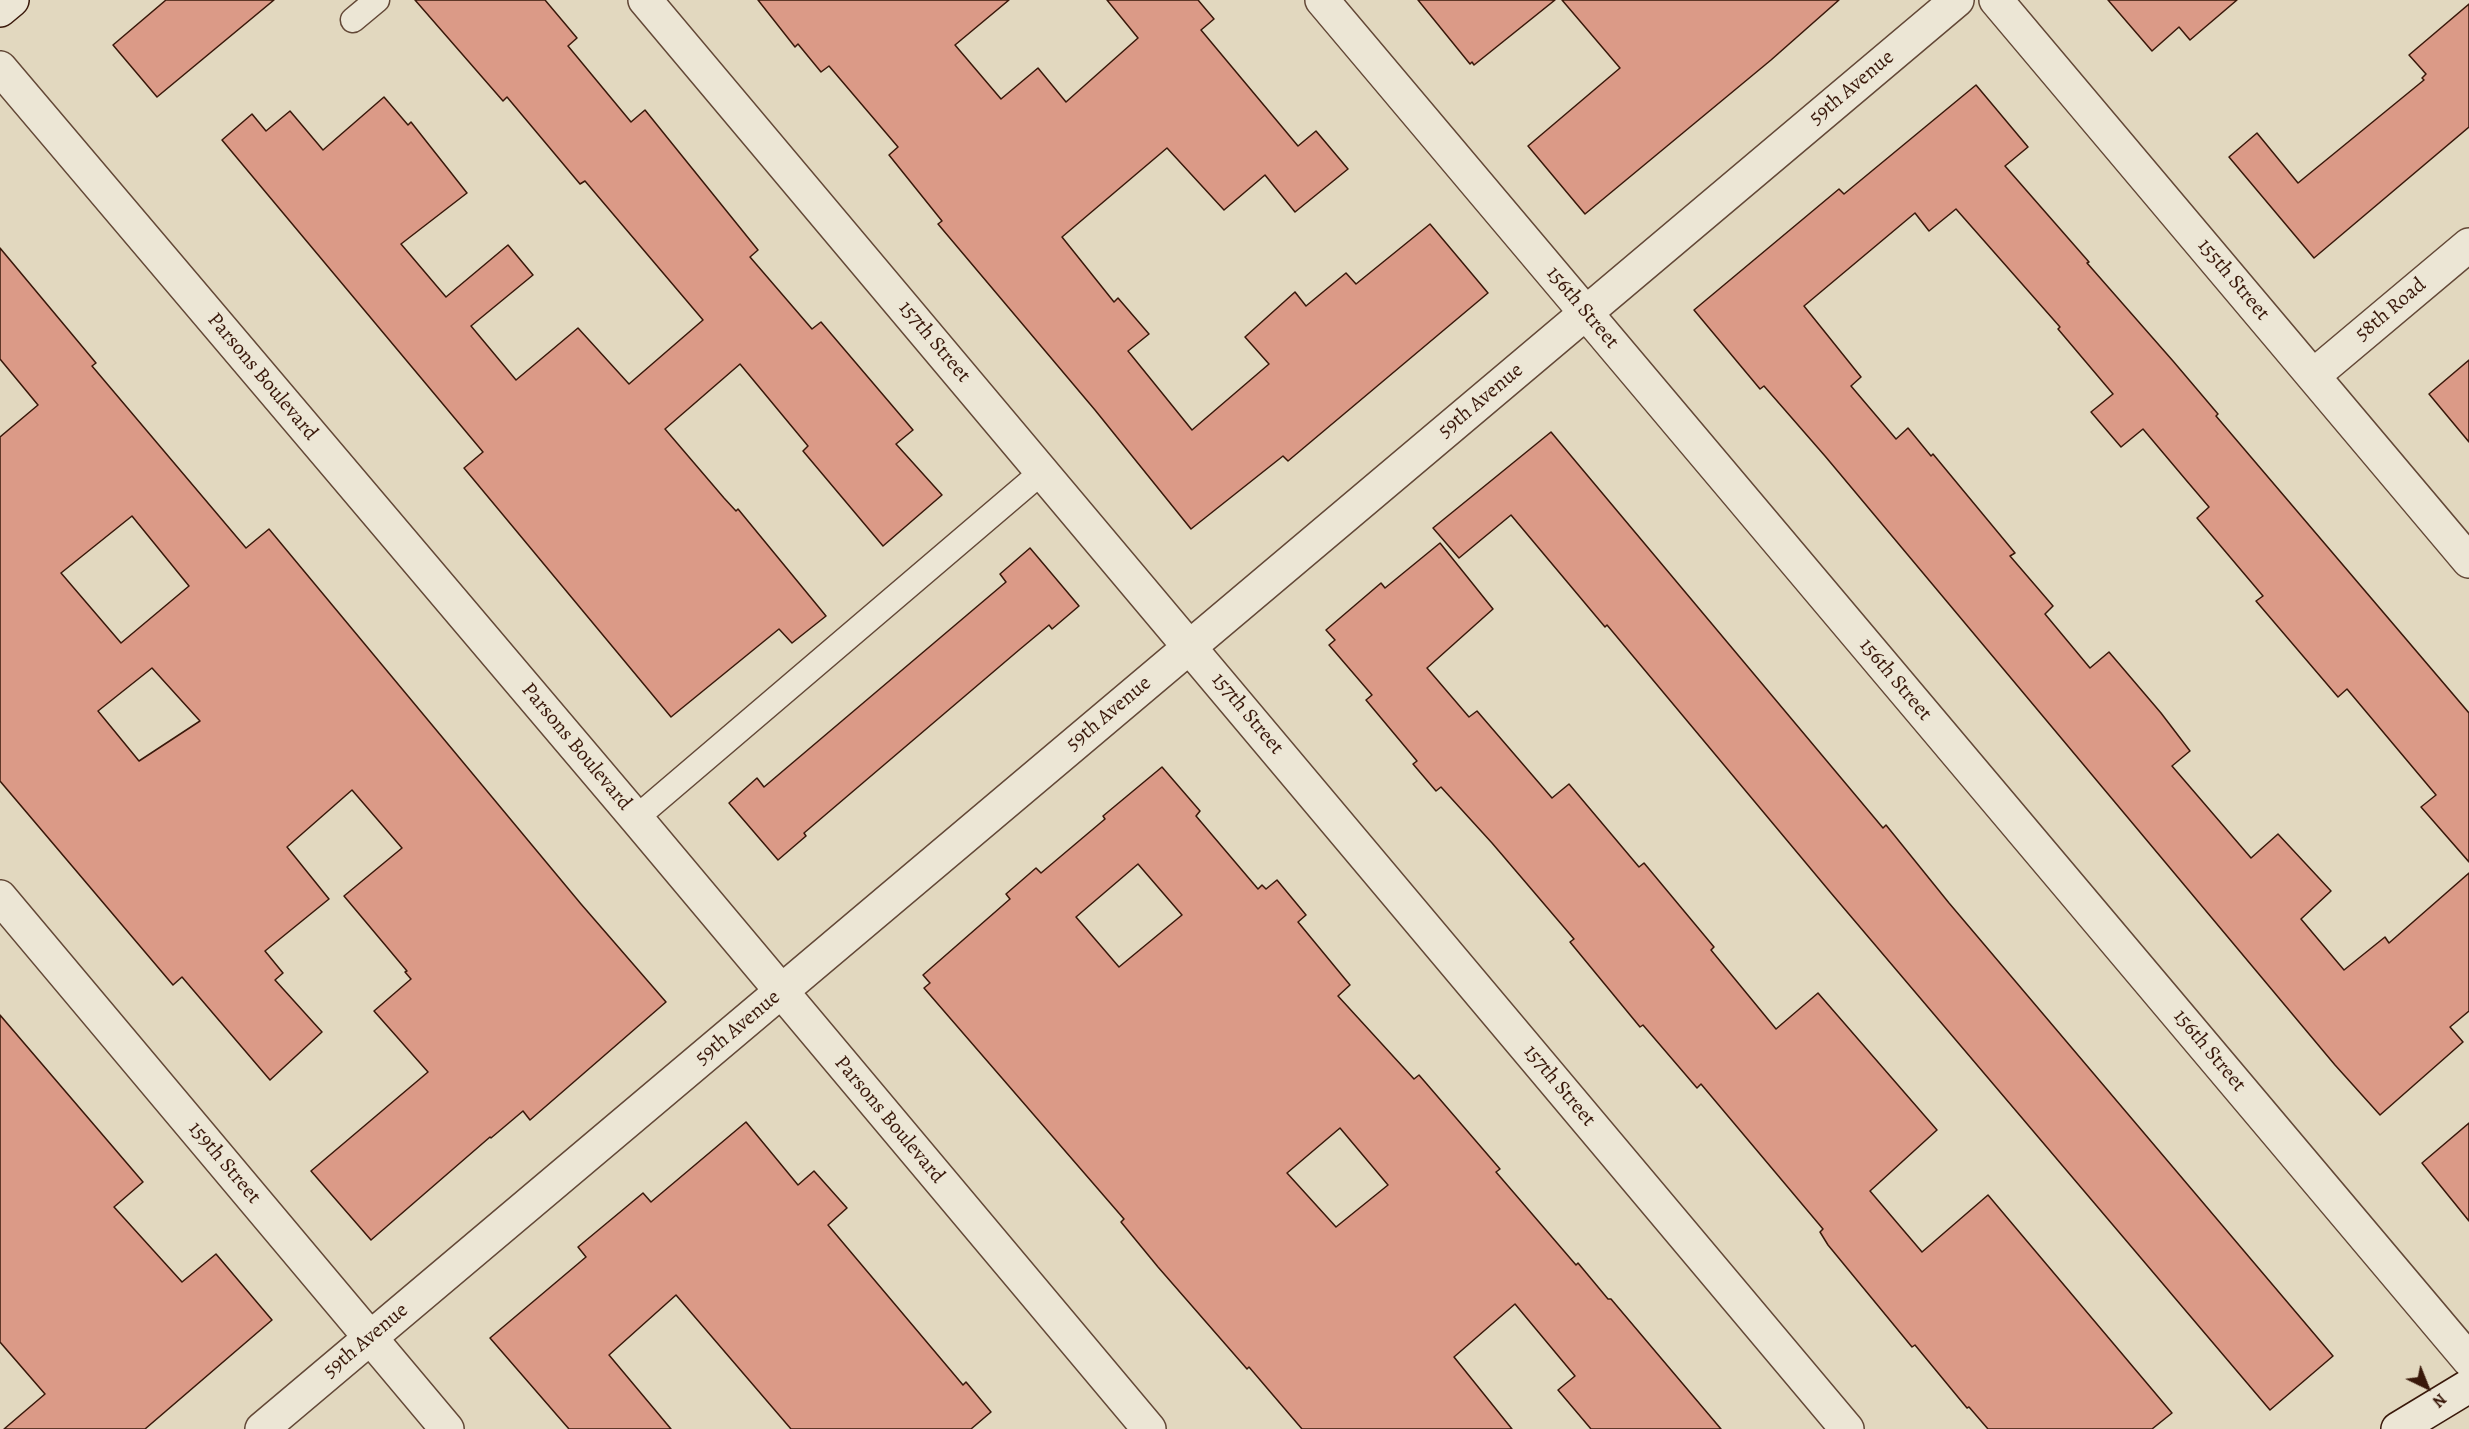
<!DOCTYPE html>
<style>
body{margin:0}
#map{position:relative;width:2469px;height:1429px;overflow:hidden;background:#e2d8bf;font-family:Alegreya,serif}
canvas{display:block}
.north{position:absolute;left:2397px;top:1357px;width:60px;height:60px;-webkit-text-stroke:4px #ece6d5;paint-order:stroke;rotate:137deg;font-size:16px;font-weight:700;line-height:24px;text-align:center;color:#39180a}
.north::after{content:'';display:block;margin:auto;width:21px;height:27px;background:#39180a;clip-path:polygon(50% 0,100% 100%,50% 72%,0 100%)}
</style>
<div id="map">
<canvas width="2469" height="1429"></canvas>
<div class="north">N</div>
</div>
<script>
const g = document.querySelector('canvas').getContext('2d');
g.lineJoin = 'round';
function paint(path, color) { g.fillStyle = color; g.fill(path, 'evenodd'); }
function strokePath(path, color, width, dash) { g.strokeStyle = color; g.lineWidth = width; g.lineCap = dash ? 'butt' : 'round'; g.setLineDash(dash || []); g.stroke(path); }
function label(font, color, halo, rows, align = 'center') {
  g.font = font + ' Alegreya,serif'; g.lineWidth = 5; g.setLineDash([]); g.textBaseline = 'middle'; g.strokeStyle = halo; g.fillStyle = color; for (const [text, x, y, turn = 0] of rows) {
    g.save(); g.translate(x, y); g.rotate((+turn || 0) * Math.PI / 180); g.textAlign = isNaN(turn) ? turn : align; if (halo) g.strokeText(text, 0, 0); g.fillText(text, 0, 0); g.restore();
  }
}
const building = new Path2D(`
 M 166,0 L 274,0 L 157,97 L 113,45 Z
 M 415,0 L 545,0 L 577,38 L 568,46 L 631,122 L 645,110 L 758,250 L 750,257 L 812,329 L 821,322 L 913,430 L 896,444 L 942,495 L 883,546 L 803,451 L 808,446 L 740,364 L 665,429 L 724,498 L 736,511 L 738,509 L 826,616 L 792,643 L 779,629 L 671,717 L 464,468 L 483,452 L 222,140 L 252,114 L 266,131 L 290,111 L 323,150 L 384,97 L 408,125 L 411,122 L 467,193 L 401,244 L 446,297 L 508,245 L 533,275 L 471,326 L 516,380 L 578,328 L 629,384 L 703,320 L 585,181 L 580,184 L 507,97 L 503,101 Z
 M 758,0 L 1009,0 L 955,45 L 1001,99 L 1038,68 L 1066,102 L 1138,38 L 1107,0 L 1198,0 L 1214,19 L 1201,30 L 1298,146 L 1316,131 L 1348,169 L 1295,212 L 1265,175 L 1224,210 L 1167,148 L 1062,237 L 1114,302 L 1118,298 L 1149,334 L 1128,351 L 1192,430 L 1269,364 L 1245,337 L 1295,292 L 1306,306 L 1346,273 L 1356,284 L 1430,224 L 1488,293 L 1288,461 L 1283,456 L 1191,529 L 1095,410 L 938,224 L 942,221 L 889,155 L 898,147 L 829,66 L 821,72 L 798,44 L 795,47 Z
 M 1418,0 L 1555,0 L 1474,65 L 1472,62 L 1470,64 Z
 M 1562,0 L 1839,0 L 1771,60 L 1585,214 L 1528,146 L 1620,68 Z
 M 2108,0 L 2237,0 L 2190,40 L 2179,27 L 2152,51 Z
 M 2469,4 L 2469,127 L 2314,258 L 2229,157 L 2257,133 L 2298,183 L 2424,80 L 2422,78 L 2426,74 L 2409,55 Z
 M 1976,85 L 2028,147 L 2005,166 L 2089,262 L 2087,263 L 2173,361 L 2218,414 L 2216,416 L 2469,713 L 2469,862 L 2421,807 L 2436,795 L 2347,689 L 2338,697 L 2256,601 L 2263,596 L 2197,518 L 2209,507 L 2186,480 L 2143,429 L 2121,447 L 2091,412 L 2113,394 L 2058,329 L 2060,327 L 1956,209 L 1929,231 L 1915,213 L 1804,306 L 1861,377 L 1851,386 L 1896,439 L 1908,428 L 1931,456 L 1933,454 L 2015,553 L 2010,556 L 2053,606 L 2045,614 L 2090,668 L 2109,652 L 2161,713 L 2190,751 L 2172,766 L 2251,858 L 2278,834 L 2331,891 L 2301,919 L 2344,970 L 2385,937 L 2389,943 L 2469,873 L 2469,1011 L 2450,1027 L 2463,1042 L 2380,1115 L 2335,1065 L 1825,456 L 1764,386 L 1760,389 L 1694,310 L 1839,189 L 1844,194 Z
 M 0,248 L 96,363 L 92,366 L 246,548 L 269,529 L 581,904 L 666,1002 L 530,1120 L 523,1111 L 491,1138 L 490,1137 L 371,1240 L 311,1171 L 428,1072 L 374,1011 L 411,979 L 405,972 L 407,971 L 344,896 L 402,848 L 352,790 L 287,847 L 329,899 L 265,951 L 283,973 L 275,980 L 322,1032 L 270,1080 L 182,977 L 173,985 L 0,781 L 0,437 L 38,405 L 0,359 ZM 132,516 L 189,586 L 121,643 L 61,573 ZM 152,668 L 200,721 L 139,761 L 98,711 Z
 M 2469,360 L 2469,442 L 2429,394 Z
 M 1551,432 L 1883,828 L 1886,825 L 1949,903 L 2333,1356 L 2270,1410 L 1831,893 L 1607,625 L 1605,627 L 1511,515 L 1459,558 L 1433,528 Z
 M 1440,543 L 1493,609 L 1427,668 L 1469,717 L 1477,711 L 1552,798 L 1569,784 L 1639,867 L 1644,863 L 1714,947 L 1711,950 L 1776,1029 L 1818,993 L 1937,1130 L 1870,1191 L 1922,1252 L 1988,1195 L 2172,1413 L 2152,1429 L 1988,1429 L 1969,1407 L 1967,1408 L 1915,1345 L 1912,1347 L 1828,1245 L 1820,1232 L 1823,1229 L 1701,1084 L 1697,1088 L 1643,1025 L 1640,1027 L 1570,942 L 1574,939 L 1492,843 L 1441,787 L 1436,791 L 1413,764 L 1417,761 L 1366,700 L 1372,695 L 1329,645 L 1335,640 L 1326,630 L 1381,583 L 1385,588 Z
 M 1030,548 L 1079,606 L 1052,629 L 1049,625 L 1019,650 L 804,833 L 806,836 L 778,860 L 729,803 L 757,778 L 764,787 L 980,604 L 1006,582 L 1000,574 Z
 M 1162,767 L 1200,811 L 1196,816 L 1258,889 L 1262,885 L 1266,889 L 1277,880 L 1306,915 L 1298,922 L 1350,985 L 1338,996 L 1414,1079 L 1419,1075 L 1500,1169 L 1496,1172 L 1576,1265 L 1578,1263 L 1608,1299 L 1611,1299 L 1721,1429 L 1591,1429 L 1558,1390 L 1575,1376 L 1515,1304 L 1454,1357 L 1512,1429 L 1302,1429 L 1249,1367 L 1247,1369 L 1158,1267 L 1121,1222 L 1124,1219 L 924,988 L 930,983 L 923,975 L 1010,899 L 1006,894 L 1036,868 L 1041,873 L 1105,819 L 1103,816 ZM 1138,864 L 1182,915 L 1119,967 L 1076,917 ZM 1340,1128 L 1388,1185 L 1336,1227 L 1287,1173 Z
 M 0,1015 L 143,1182 L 114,1207 L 182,1282 L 216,1254 L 272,1320 L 145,1429 L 4,1429 L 45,1394 L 0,1342 Z
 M 746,1122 L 798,1185 L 814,1171 L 847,1208 L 828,1225 L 963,1385 L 966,1382 L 991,1412 L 971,1429 L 791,1429 L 676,1295 L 609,1355 L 671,1429 L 569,1429 L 490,1338 L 586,1257 L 578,1247 L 643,1193 L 651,1202 Z
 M 2469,1123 L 2469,1221 L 2422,1163 Z`);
paint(building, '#db9a87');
strokePath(building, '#39180a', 1.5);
const lane = new Path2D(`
 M 353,20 L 377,0
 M 636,818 L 1043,471`);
const street = new Path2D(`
 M 645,0 L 1847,1429
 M 1322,0 L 2469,1360
 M 1996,0 L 2469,561
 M 0,68 L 636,818 L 1149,1429
 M 2313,376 L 2469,245
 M 0,897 L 447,1429
 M 262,1429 L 1957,0`);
const secondary = new Path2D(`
 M 0,10 L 12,0
 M 2398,1429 L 2469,1386`);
strokePath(lane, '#634837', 27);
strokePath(street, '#634837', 36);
strokePath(secondary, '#39180a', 36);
strokePath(lane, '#ece6d5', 24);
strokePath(street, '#ece6d5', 33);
strokePath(secondary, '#ece6d5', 33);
label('21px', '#39180a', '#ece6d5', [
 ["59th Avenue",1852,88,-40],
 ["155th Street",2233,280,50],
 ["156th Street",1582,308,50],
 ["58th Road",2391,310,-40],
 ["157th Street",934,342,50],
 ["Parsons Boulevard",262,377,50],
 ["59th Avenue",1481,401,-40],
 ["156th Street",1895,680,50],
 ["59th Avenue",1109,714,-40],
 ["157th Street",1247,714,50],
 ["Parsons Boulevard",576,747,50],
 ["59th Avenue",738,1028,-40],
 ["156th Street",2209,1051,50],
 ["157th Street",1559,1086,50],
 ["Parsons Boulevard",889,1120,50],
 ["159th Street",224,1163,50],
 ["59th Avenue",366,1341,-40]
]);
</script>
